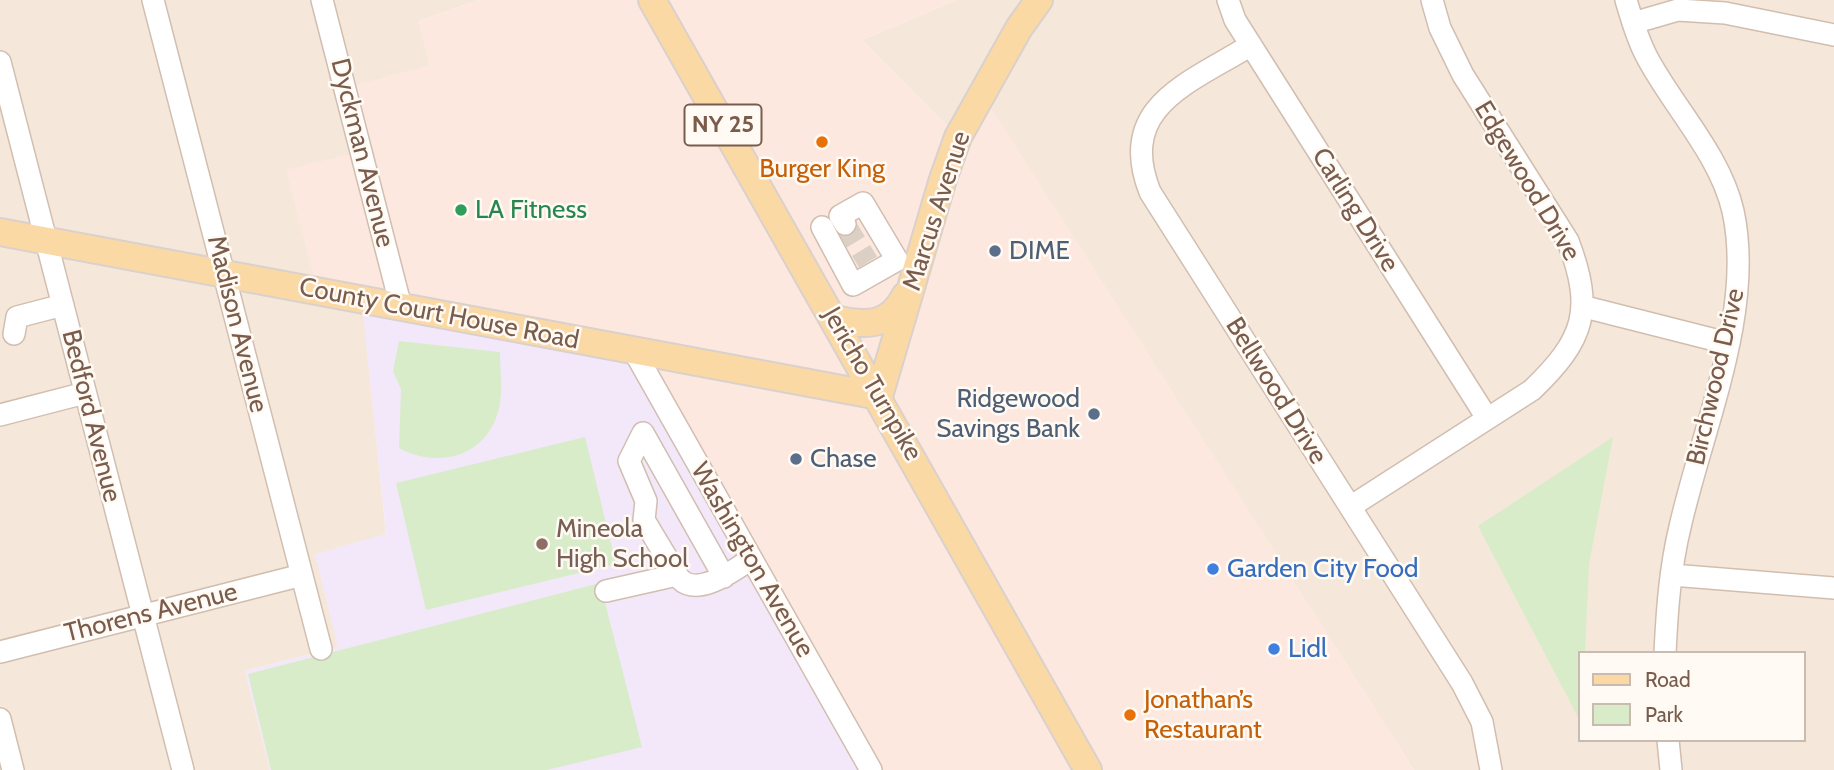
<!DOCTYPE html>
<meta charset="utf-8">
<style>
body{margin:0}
#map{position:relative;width:1834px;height:770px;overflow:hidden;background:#fdf6ec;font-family:Cabin,sans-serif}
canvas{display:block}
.legend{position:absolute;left:1578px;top:651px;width:228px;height:91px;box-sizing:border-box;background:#fffaf3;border:2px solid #cabbb1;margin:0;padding:9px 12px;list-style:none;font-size:21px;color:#7a5c4d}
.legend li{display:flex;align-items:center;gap:14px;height:35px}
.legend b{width:35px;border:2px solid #cabbb1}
</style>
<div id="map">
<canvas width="1834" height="770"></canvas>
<ul class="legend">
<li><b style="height:9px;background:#fbd9a5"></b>Road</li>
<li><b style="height:19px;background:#d8ecc9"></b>Park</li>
</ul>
</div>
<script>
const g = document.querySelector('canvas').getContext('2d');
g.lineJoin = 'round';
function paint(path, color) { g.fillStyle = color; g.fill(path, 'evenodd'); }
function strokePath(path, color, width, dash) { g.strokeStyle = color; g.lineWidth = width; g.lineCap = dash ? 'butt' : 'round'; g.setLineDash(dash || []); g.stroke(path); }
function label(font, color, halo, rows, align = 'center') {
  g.font = font + ' Cabin,sans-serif'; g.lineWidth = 5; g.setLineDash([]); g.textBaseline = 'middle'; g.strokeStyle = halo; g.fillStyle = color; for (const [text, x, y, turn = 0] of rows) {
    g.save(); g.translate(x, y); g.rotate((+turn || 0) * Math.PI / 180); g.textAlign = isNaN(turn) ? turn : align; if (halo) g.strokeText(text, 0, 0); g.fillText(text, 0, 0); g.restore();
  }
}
paint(new Path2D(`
 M 0,0 L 479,0 L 419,21 L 430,65 L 359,152 L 362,298 L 386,535 L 339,647 L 245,671 L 270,770 L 0,770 Z
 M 956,0 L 1834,0 L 1834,770 L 1414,770 L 982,95 L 958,137 L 862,40 ZM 1580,653 L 1804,653 L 1804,740 L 1580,740 Z`), '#f5e8da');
paint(new Path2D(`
 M 479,0 L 956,0 L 862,40 L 958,137 L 982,94 L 1414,770 L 871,770 L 634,351 L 317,289 L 286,170 L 359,152 L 343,89 L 429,65 L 419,21 Z`), '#fde8e0');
paint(new Path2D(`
 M 363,314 L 627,361 L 862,770 L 270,770 L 245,671 L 338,647 L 315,554 L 386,534 Z`), '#f3e8fa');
paint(new Path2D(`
 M 399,341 L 500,352 C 500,369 503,391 499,408 C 488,456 439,470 399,448 L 401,389 L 393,371 Z
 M 585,437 L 616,564 L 426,610 L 396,483 Z
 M 1613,437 L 1589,564 L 1585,653 L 1580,653 L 1580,721 L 1478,526 Z
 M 600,583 L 642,747 L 547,770 L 271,770 L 248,674 Z`), '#d8ecc9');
strokePath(new Path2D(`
 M 845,224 L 868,262`), '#dcd0c4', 21, [21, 10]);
const minor = new Path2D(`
 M 153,0 L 321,649
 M 322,0 L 401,307
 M 1228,0 L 1235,20 L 1487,418
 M 1626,0 C 1632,20 1638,41 1648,59 C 1675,109 1720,155 1733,211 C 1755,311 1702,429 1680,527 C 1670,568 1667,611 1665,653
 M 1633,23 L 1678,10 L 1725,13 L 1834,35
 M 1251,45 C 1190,83 1116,106 1150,192 L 1462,683 L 1482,722 L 1491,770
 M 0,62 L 183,770
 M 822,227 L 853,285 L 897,260 L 863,203 L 840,216 L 845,224
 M 1585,307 L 1727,343
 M 14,334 L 17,317 L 63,305
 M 634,351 L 871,770
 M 0,415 L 85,393
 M 1350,507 L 1532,390 C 1585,339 1594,310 1568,241 L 1463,75 L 1440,28 L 1432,0
 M 677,575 L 644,520 L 646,501 L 629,461 L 643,433 L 724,577
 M 1672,575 L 1834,588
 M 606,591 L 677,575 C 693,601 733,571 751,559
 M 0,652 L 302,575
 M 0,719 L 13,770
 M 1668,740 L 1671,770`);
const major = new Path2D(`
 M 652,0 L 1088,770
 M 0,232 L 879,396
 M 835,319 C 865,326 890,327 905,296
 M 879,396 L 943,179 L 958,137 L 1019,28 L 1039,0`);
strokePath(minor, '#d1beb0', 24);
strokePath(major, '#dad1cd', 30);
strokePath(minor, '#fff', 21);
strokePath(major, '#fbd9a5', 26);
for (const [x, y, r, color] of [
 [822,142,7,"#e8710a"],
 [461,210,7,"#2e9e5b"],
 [995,251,7,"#5c6f8a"],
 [1094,414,7,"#5c6f8a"],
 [796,459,7,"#5c6f8a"],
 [542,544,7,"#8d6e63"],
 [1213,569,7,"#3f7fe0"],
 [1274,649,7,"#3f7fe0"],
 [1130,715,7,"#e8710a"]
]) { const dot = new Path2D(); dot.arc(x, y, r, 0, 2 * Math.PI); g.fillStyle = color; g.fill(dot); strokePath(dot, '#fffaf3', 2.5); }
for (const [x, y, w] of [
 [723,125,77]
]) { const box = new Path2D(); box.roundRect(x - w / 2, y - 20.5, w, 41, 5); g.fillStyle = '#fffaf3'; g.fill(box); strokePath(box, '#7a5c4d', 2); }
label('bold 24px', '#7a5c4d', null, [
 ["NY 25",723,125]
]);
label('26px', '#7a5c4d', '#fffaf3', [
 ["Dyckman Avenue",362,153,76],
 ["Edgewood Drive",1527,181,59],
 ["Carling Drive",1355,210,58],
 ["Marcus Avenue",937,211,-72],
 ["County Court House Road",439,314,11],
 ["Madison Avenue",237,324,76],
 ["Birchwood Drive",1716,377,-77],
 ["Jericho Turnpike",872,384,60],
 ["Bellwood Drive",1276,391,58],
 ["Bedford Avenue",91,416,76],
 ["Washington Avenue",752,560,60],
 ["Thorens Avenue",151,613,-14]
]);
label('26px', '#c56008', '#fffaf3', [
 ["Burger King",822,169],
 ["Jonathan’s",1144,700,"left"],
 ["Restaurant",1144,730,"left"]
]);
label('26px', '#27864d', '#fffaf3', [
 ["LA Fitness",475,210]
], 'left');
label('26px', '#4e5e75', '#fffaf3', [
 ["DIME",1009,251],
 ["Ridgewood",1080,399,"right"],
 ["Savings Bank",1080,429,"right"],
 ["Chase",810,459]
], 'left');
label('26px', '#785e54', '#fffaf3', [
 ["Mineola",556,529],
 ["High School",556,559]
], 'left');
label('26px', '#366cbe', '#fffaf3', [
 ["Garden City Food",1227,569],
 ["Lidl",1288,649]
], 'left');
</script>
